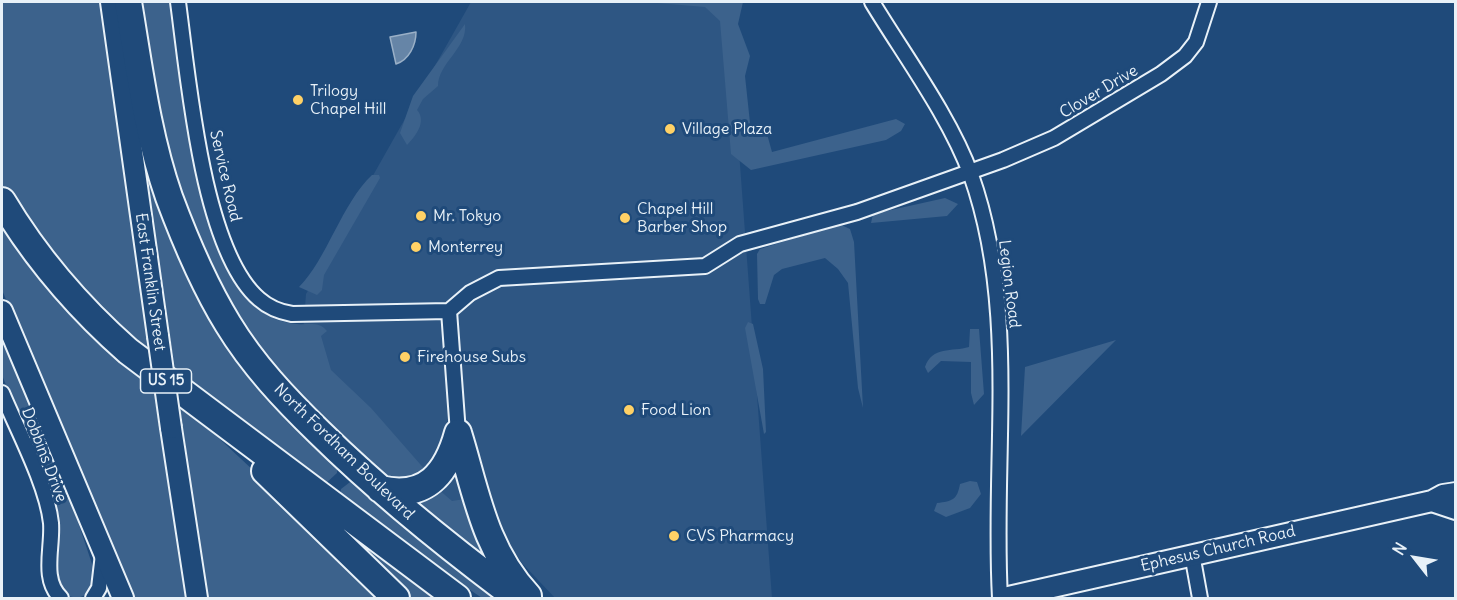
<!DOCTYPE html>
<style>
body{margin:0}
#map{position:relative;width:1457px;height:600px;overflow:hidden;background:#1f4a7a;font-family:Delius,sans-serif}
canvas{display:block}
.frame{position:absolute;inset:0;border:3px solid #e8f1f8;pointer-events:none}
.north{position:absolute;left:1385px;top:528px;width:60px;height:60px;-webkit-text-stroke:4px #1f4a7a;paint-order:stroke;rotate:301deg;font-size:16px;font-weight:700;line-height:24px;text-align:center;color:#e8f1f8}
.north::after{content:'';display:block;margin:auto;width:21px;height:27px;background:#e8f1f8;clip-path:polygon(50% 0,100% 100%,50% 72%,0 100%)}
</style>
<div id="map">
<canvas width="1457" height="600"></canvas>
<div class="frame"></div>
<div class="north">N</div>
</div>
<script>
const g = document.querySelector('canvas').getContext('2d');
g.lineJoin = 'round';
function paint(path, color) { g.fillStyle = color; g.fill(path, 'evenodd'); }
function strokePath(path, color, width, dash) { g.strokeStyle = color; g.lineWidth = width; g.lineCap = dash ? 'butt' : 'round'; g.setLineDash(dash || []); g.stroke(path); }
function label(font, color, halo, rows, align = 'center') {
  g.font = font + ' Delius,sans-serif'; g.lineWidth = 6; g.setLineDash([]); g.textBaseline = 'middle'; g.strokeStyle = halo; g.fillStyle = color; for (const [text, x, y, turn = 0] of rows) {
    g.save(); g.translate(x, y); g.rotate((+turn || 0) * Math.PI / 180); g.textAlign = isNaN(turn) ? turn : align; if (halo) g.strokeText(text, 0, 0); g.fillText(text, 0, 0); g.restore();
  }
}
paint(new Path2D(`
 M 471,2 L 728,2 L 772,598 L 555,598 L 522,563 L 492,519 L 447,515 L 301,358 L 306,294 Z`), '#2e5683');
paint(new Path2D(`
 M 2,2 L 105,2 L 152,357 L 82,298 L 11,203 L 2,186 Z
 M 133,2 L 172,2 C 185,88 192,233 249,300 C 260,314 280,323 297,324 C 309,325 319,321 327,331 L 321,336 L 331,370 L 371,408 L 427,472 L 427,476 L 394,481 L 371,470 L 263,358 L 229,305 L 167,168 Z
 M 645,2 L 743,2 L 738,24 L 750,56 L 745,76 L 751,132 L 755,135 L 767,134 L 772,152 L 896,119 L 905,124 L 901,131 L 886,140 L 751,170 L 731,154 L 720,21 L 705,7 Z
 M 465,24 C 468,48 438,63 438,86 L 423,99 L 417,110 C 427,121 416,136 407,145 L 400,133 L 413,96 Z
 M 140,141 L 176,234 L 337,460 L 337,473 L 324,485 L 176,375 Z
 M 372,175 L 379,175 L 380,178 L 324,275 L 322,290 L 317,295 L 299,287 C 327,259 342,203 372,175 Z
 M 945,198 L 958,204 L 947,216 L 871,223 L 873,214 Z
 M 2,217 L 155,384 L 188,598 L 132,598 L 2,290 Z
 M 839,224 L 850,229 L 854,242 L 863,408 L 858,388 L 848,283 L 838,269 L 825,258 L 782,269 L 774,275 L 765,304 L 760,304 L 758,299 L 757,254 L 760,249 Z
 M 748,322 L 753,324 L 763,369 L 766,432 L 764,434 L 745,328 Z
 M 2,329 L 62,474 L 96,576 L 90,593 L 78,598 L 68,596 L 62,590 L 57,574 L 55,507 L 2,375 Z
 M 970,329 L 979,329 L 984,394 L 974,405 L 971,393 L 971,362 L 941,361 L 928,373 L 925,367 C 932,346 952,352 969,347 Z
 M 1116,340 L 1021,436 L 1025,367 Z
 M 179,401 L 390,598 L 204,598 L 182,447 L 186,447 Z
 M 354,479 L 502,598 L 482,598 L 339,501 L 341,489 Z
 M 970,481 L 977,482 L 981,494 L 970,508 L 946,517 L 934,511 L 937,503 C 953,501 957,500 960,484 Z
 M 438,489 L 452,501 L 465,499 L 482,544 L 481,554 L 411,500 L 435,494 Z
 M 309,503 L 445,598 L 407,598 Z`), '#3c628c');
const water = new Path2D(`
 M 416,32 C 416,45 409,60 396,64 L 390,37 Z`);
paint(water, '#6685a7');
strokePath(water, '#9ab0c7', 1.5);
const street = new Path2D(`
 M 178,2 C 188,75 202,250 259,299 C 268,307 280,312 292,314 L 449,311
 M 872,2 C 904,55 950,117 971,175 C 1019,310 992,459 1000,598
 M 449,311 L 470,293 L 499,278 L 705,266 L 740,244 L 857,212 L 1003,160 L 1054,138 L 1161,74 L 1185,56 L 1196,42 L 1209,2
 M 449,311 L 458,433
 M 2,393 C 17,429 47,485 51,523 C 53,548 41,579 61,598
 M 1192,554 L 1200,598
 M 93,598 L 99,588 L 103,554`);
const secondary = new Path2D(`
 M 111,2 L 158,336
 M 2,311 L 123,598
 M 171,428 L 197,598
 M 1432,501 L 1456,509
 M 1004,598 L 1432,501 L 1443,495 L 1456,493`);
const highway = new Path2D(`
 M 128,2 C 139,67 147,134 169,197 C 185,240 204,285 228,324 C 253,365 285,399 319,432 C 381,493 447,546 517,598
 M 2,201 C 36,258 78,307 128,351 L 457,598
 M 458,433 C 476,491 484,549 528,596
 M 265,471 L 396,598
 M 380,489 C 426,500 447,473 458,433`);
strokePath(street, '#e8f1f8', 18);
strokePath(secondary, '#e8f1f8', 24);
strokePath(highway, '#e8f1f8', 30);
strokePath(street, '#1f4a7a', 14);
strokePath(secondary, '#1f4a7a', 20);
strokePath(highway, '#1f4a7a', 26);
const secondaryBridge = new Path2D(`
 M 158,336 L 171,428`);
strokePath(secondaryBridge, '#e8f1f8', 24, []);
strokePath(secondaryBridge, '#1f4a7a', 20);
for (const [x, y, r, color] of [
 [298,100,6,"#ffd166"],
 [670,129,6,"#ffd166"],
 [421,216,6,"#ffd166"],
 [625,218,6,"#ffd166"],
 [416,247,6,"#ffd166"],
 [405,357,6,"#ffd166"],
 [629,410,6,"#ffd166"],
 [674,536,6,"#ffd166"]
]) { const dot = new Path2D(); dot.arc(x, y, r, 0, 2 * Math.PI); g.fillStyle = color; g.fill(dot); strokePath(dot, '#1f4a7a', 2); }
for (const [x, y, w] of [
 [166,381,51]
]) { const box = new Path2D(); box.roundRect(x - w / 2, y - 12, w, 24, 4.5); g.fillStyle = '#1f4a7a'; g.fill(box); strokePath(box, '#e8f1f8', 1.5); }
label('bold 15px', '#e8f1f8', null, [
 ["US 15",166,381]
]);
label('16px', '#e8f1f8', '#1f4a7a', [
 ["Trilogy",310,91],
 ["Chapel Hill",310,109],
 ["Village Plaza",682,129],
 ["Chapel Hill",637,209],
 ["Barber Shop",637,227],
 ["Mr. Tokyo",433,216],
 ["Monterrey",428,247],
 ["Firehouse Subs",417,357],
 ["Food Lion",641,410],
 ["CVS Pharmacy",686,536]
], 'left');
label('16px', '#e8f1f8', '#1f4a7a', [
 ["Clover Drive",1099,92,-31],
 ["Service Road",225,176,77],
 ["East Franklin Street",150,282,82],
 ["Legion Road",1009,284,83],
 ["North Fordham Boulevard",344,452,44],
 ["Dobbins Drive",44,455,69],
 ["Ephesus Church Road",1218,549,-13]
]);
</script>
